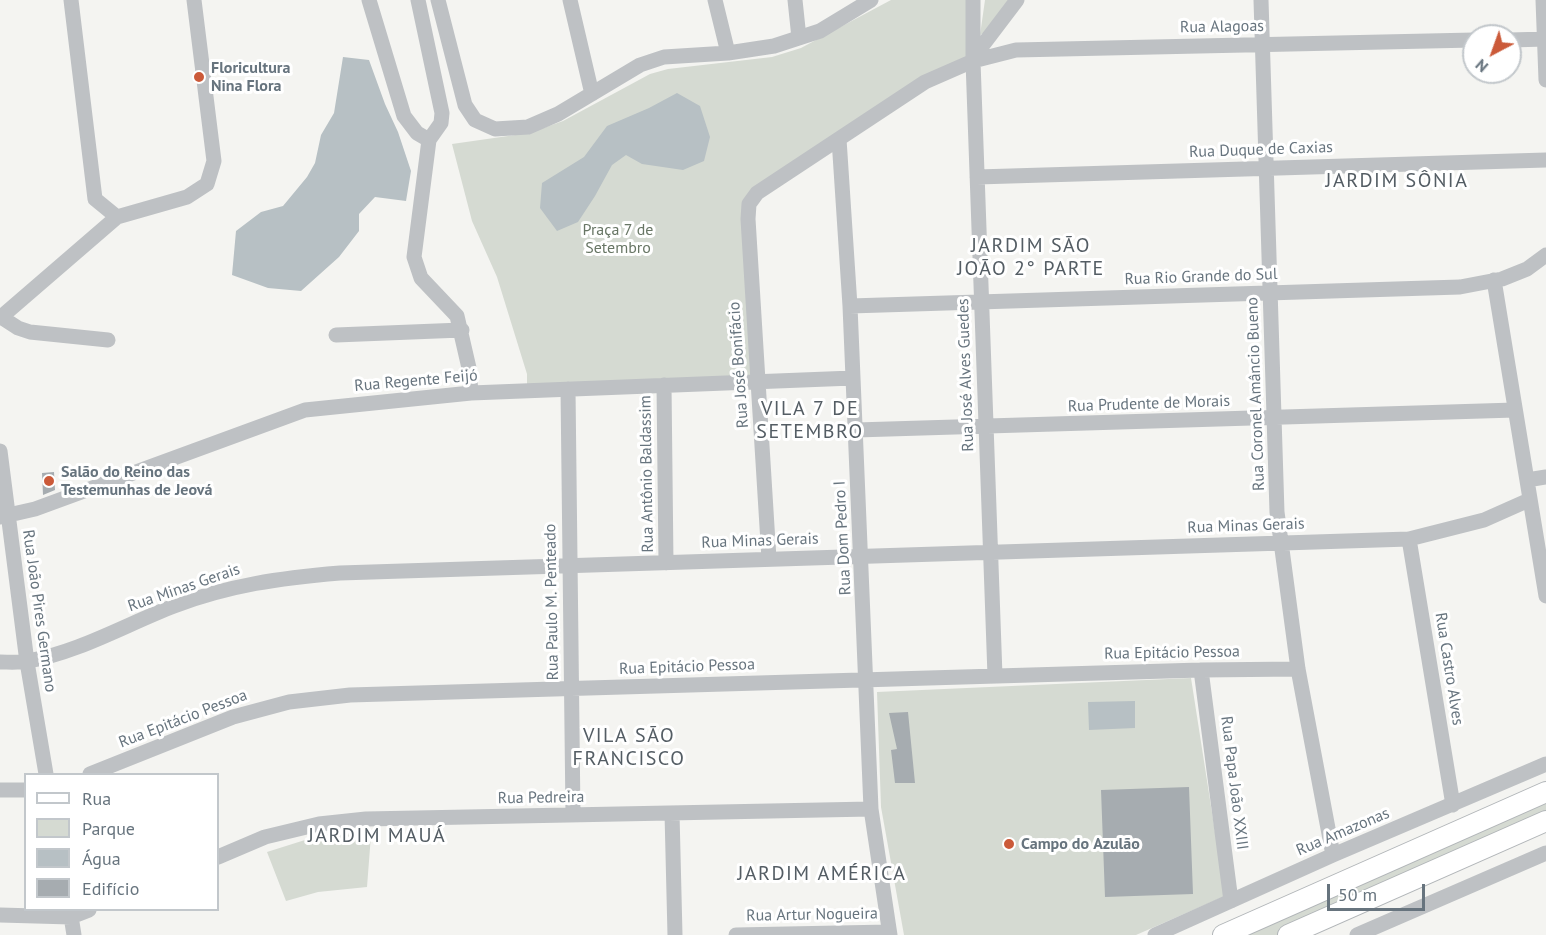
<!DOCTYPE html>
<meta charset="utf-8">
<style>
body{margin:0}
#map{position:relative;width:1546px;height:935px;overflow:hidden;background:#f4f4f1;font-family:"PT Sans",sans-serif}
canvas{display:block}
.legend{position:absolute;left:24px;top:773px;width:195px;height:138px;box-sizing:border-box;background:#fff;border:2px solid #c2c7cb;margin:0;padding:8px 10px;list-style:none;font-size:18px;color:#67747e}
.legend li{display:flex;align-items:center;gap:12px;height:30px}
.legend b{width:30px;border:2px solid #c2c7cb}
.north{position:absolute;left:1462px;top:24px;width:60px;height:60px;box-sizing:border-box;background:#fff;border:2px solid #c2c7cb;border-radius:50%;rotate:221deg;font-size:16px;font-weight:700;line-height:24px;text-align:center;color:#67747e}
.north::after{content:'';display:block;margin:auto;width:21px;height:27px;background:#cb5a39;clip-path:polygon(50% 0,100% 100%,50% 72%,0 100%)}
.scale{position:absolute;left:1327px;top:884px;width:98px;height:27px;box-sizing:border-box;border:3px solid #67747e;border-top:0;padding-left:8px;font-size:18px;line-height:21px;white-space:nowrap;color:#67747e;-webkit-text-stroke:4px #fff;paint-order:stroke}
</style>
<div id="map">
<canvas width="1546" height="935"></canvas>
<ul class="legend">
<li><b style="height:8px;background:#fff"></b>Rua</li>
<li><b style="height:16px;background:#d5dad2"></b>Parque</li>
<li><b style="height:16px;background:#b7c0c4"></b>Água</li>
<li><b style="height:16px;background:#a6acb0"></b>Edifício</li>
</ul>
<div class="north">N</div>
<div class="scale">50 m</div>
</div>
<script>
const g = document.querySelector('canvas').getContext('2d');
g.lineJoin = 'round';
function paint(path, color) { g.fillStyle = color; g.fill(path, 'evenodd'); }
function strokePath(path, color, width, dash) { g.strokeStyle = color; g.lineWidth = width; g.lineCap = dash ? 'butt' : 'round'; g.setLineDash(dash || []); g.stroke(path); }
function label(font, color, halo, rows, align = 'center') {
  g.font = font + ' "PT Sans",sans-serif'; g.lineWidth = 6; g.setLineDash([]); g.textBaseline = 'middle'; g.strokeStyle = halo; g.fillStyle = color; for (const [text, x, y, turn = 0] of rows) {
    g.save(); g.translate(x, y); g.rotate((+turn || 0) * Math.PI / 180); g.textAlign = isNaN(turn) ? turn : align; if (halo) g.strokeText(text, 0, 0); g.fillText(text, 0, 0); g.restore();
  }
}
paint(new Path2D(`
 M 891,0 L 966,0 L 970,58 L 748,204 L 752,379 L 527,389 L 527,374 L 497,277 L 472,221 L 452,144 L 529,133 L 563,121 L 650,74 L 668,69 L 772,57 L 801,48 Z
 M 985,0 L 1010,0 L 996,26 L 980,35 Z
 M 1191,678 L 1225,896 L 1136,935 L 904,935 L 881,807 L 877,692 Z
 M 1546,798 L 1546,817 L 1278,935 L 1245,935 Z
 M 324,834 L 371,835 L 367,887 L 318,892 L 286,901 L 267,852 Z`), '#d5dad2');
paint(new Path2D(`
 M 343,57 L 369,60 L 385,104 L 398,132 L 411,171 L 406,201 L 375,197 L 359,214 L 359,231 L 339,257 L 301,291 L 268,288 L 232,275 L 236,231 L 261,212 L 283,206 L 307,177 L 315,163 L 321,135 L 334,113 Z
 M 677,93 L 700,106 L 710,137 L 704,161 L 683,170 L 642,164 L 626,155 L 612,165 L 595,196 L 578,222 L 557,231 L 540,208 L 542,183 L 584,157 L 607,126 L 649,108 Z
 M 1135,701 L 1135,728 L 1089,730 L 1088,702 Z`), '#b7c0c4');
paint(new Path2D(`
 M 54,472 L 55,490 L 43,495 L 42,473 Z
 M 908,712 L 915,783 L 895,783 L 891,750 L 897,749 L 889,713 Z
 M 1189,787 L 1193,894 L 1105,897 L 1101,790 Z`), '#a6acb0');
const major = new Path2D(`
 M 1223,935 L 1546,792
 M 1288,935 L 1546,821`);
strokePath(major, '#b1b5b8', 22);
strokePath(new Path2D(`
 M 71,0 L 95,199 L 117,217
 M 369,0 L 404,116 L 417,133 L 429,140
 M 418,0 L 442,113 L 441,123 L 429,140 L 414,257 L 421,278 L 457,316 L 469,368 L 471,393
 M 438,0 L 465,105 L 475,120 L 495,129 L 528,127 L 558,114 L 640,65 L 664,57 L 728,53 L 774,46 L 820,31 L 871,0
 M 570,0 L 592,94
 M 715,0 L 728,53
 M 795,0 L 799,38
 M 973,0 L 973,61 L 995,676
 M 1261,0 L 1277,512 L 1298,669 L 1333,855
 M 1543,0 L 1546,80
 M 1510,40 L 1546,39
 M 973,58 L 1017,0
 M 839,139 L 850,306 L 871,809 L 890,935
 M 977,177 L 1546,160
 M 1494,280 L 1546,596
 M 850,306 L 1460,287 L 1502,279 L 1527,269 L 1546,255
 M 1,317 L 18,328 L 30,332 L 108,340
 M 0,318 L 117,217 L 187,197 L 207,184 L 214,161 L 194,0
 M 336,335 L 462,330
 M 664,385 L 666,563
 M 568,389 L 573,815
 M 856,430 L 1515,410
 M 0,451 L 27,662 L 46,774
 M 1527,480 L 1546,477
 M 0,517 L 35,509 L 305,410 L 471,393 L 853,378
 M 1409,539 L 1453,805
 M 769,559 L 748,219 L 749,204 L 757,193 L 925,82 L 973,61 L 1016,50 L 1474,40
 M 0,662 C 9,662 19,663 28,661 C 77,653 127,624 174,606 C 230,585 280,578 340,573 L 1409,539 L 1484,520 L 1529,500
 M 1201,670 L 1231,901
 M 90,774 L 233,717 L 289,702 L 350,695 L 1201,670 L 1298,669
 M 0,790 L 26,790
 M 672,813 L 675,935
 M 218,857 L 265,837 L 319,824 L 366,819 L 871,809
 M 70,910 L 74,935
 M 0,915 L 71,917 L 89,910
 M 736,935 L 889,932
 M 1155,935 L 1333,855 L 1546,764
 M 1357,935 L 1546,853`), '#bec1c4', 15);
strokePath(major, '#fff', 20);
for (const [x, y, r, color] of [
 [199,77,6,"#cb5a39"],
 [49,481,6,"#cb5a39"],
 [1009,844,6,"#cb5a39"]
]) { const dot = new Path2D(); dot.arc(x, y, r, 0, 2 * Math.PI); g.fillStyle = color; g.fill(dot); strokePath(dot, '#fff', 2); }
label('16px', '#67747e', '#fff', [
 ["Rua Alagoas",1222,27,-1],
 ["Rua Duque de Caxias",1261,150,-2],
 ["Rua Rio Grande do Sul",1201,277,-2],
 ["Rua José Bonifácio",739,365,-94],
 ["Rua José Alves Guedes",966,375,-92],
 ["Rua Regente Feijó",416,381,-5],
 ["Rua Coronel Amâncio Bueno",1256,394,-92],
 ["Rua Prudente de Morais",1149,404,-2],
 ["Rua Antônio Baldassim",647,474,-91],
 ["Rua Minas Gerais",1246,526,-2],
 ["Rua Dom Pedro I",843,538,-93],
 ["Rua Minas Gerais",760,541,-2],
 ["Rua Minas Gerais",184,588,-19],
 ["Rua Paulo M. Penteado",552,602,-91],
 ["Rua João Pires Germano",39,611,82],
 ["Rua Epitácio Pessoa",1172,653,-1],
 ["Rua Epitácio Pessoa",687,667,-2],
 ["Rua Castro Alves",1449,669,81],
 ["Rua Epitácio Pessoa",183,719,-21],
 ["Rua Papa João XXIII",1234,783,83],
 ["Rua Pedreira",541,798,-1],
 ["Rua Amazonas",1343,832,-23],
 ["Rua Artur Nogueira",812,915,-1]
]);
label('bold 16px', '#67747e', '#fff', [
 ["Floricultura",211,68],
 ["Nina Flora",211,86],
 ["Salão do Reino das",61,472],
 ["Testemunhas de Jeová",61,490],
 ["Campo do Azulão",1021,844]
], 'left');
label('16px', '#687665', '#fff', [
 ["Praça 7 de",618,230],
 ["Setembro",618,248]
]);
g.letterSpacing = '1.5px';
label('20px', '#545d64', '#fff', [
 ["JARDIM SÔNIA",1397,181],
 ["JARDIM SÃO",1031,246],
 ["JOÃO 2° PARTE",1031,269],
 ["VILA 7 DE",810,409],
 ["SETEMBRO",810,432],
 ["VILA SÃO",629,736],
 ["FRANCISCO",629,759],
 ["JARDIM MAUÁ",377,836],
 ["JARDIM AMÉRICA",822,874]
]);
g.letterSpacing = '0px';
</script>
